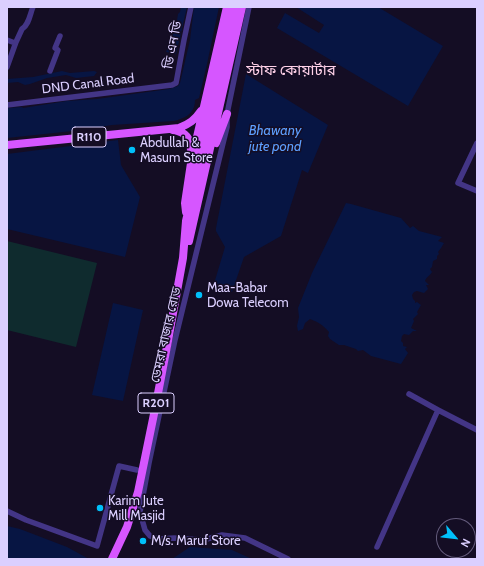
<!DOCTYPE html>
<meta charset="utf-8">
<style>
body{margin:0}
#map{position:relative;width:484px;height:566px;overflow:hidden;background:#140d24;font-family:Cabin,sans-serif}
canvas{display:block}
.frame{position:absolute;inset:0;border:8px solid #dbcfff;pointer-events:none}
.north{position:absolute;left:436px;top:518px;width:40px;height:40px;box-sizing:border-box;background:#140d24;border:1px solid #645b7c;border-radius:50%;rotate:118deg;font-size:11px;font-weight:700;line-height:16px;text-align:center;color:#dbcfff}
.north::after{content:'';display:block;margin:auto;width:14px;height:18px;background:#00c0fa;clip-path:polygon(50% 0,100% 100%,50% 72%,0 100%)}
</style>
<div id="map">
<canvas width="484" height="566"></canvas>
<div class="frame"></div>
<div class="north">N</div>
</div>
<script>
const g = document.querySelector('canvas').getContext('2d');
g.lineJoin = 'round';
function paint(path, color) { g.fillStyle = color; g.fill(path, 'evenodd'); }
function strokePath(path, color, width, dash) { g.strokeStyle = color; g.lineWidth = width; g.lineCap = dash ? 'butt' : 'round'; g.setLineDash(dash || []); g.stroke(path); }
function label(font, color, halo, rows, align = 'center') {
  g.font = font + ' Cabin,"Noto Sans Bengali",sans-serif'; g.lineWidth = 3; g.setLineDash([]); g.textBaseline = 'middle'; g.strokeStyle = halo; g.fillStyle = color; for (const [text, x, y, turn = 0] of rows) {
    g.save(); g.translate(x, y); g.rotate((+turn || 0) * Math.PI / 180); g.textAlign = isNaN(turn) ? turn : align; if (halo) g.strokeText(text, 0, 0); g.fillText(text, 0, 0); g.restore();
  }
}
paint(new Path2D(`
 M 7,241 L 97,263 L 76,347 L 7,330 Z`), '#0f2b2e');
paint(new Path2D(`
 M 181,7 L 187,7 L 176,54 L 166,52 L 176,27 L 178,14 L 180,12 Z
 M 194,7 L 219,7 L 207,64 L 199,98 L 195,100 C 195,113 186,118 174,121 L 112,125 L 82,130 L 7,138 L 7,108 L 22,107 L 23,108 L 67,101 L 97,99 L 169,89 L 178,86 L 180,83 L 190,40 Z
 M 296,7 L 378,7 L 443,46 L 408,106 L 277,28 L 285,13 L 319,33 L 324,25 Z
 M 62,71 L 70,73 L 94,71 L 97,72 L 94,76 L 76,78 L 66,75 L 47,78 L 30,84 L 25,85 L 18,82 L 7,83 L 7,79 L 33,77 Z
 M 246,74 L 328,125 L 308,173 L 302,170 L 281,236 L 244,257 L 232,292 L 213,287 L 225,247 L 216,231 L 216,228 Z
 M 118,140 L 121,165 L 140,197 L 125,257 L 7,229 L 7,154 Z
 M 346,203 L 351,204 L 401,218 L 410,228 L 413,226 L 419,231 L 442,237 L 438,241 L 444,243 L 441,248 L 438,252 L 439,254 L 437,256 L 437,259 L 433,261 L 432,267 L 430,269 L 432,272 C 430,276 426,277 425,281 L 429,285 L 426,285 L 428,289 L 424,293 L 417,291 L 414,292 L 412,295 L 413,299 L 415,301 L 415,303 L 417,302 L 421,305 L 417,312 L 418,314 L 413,319 L 414,321 L 411,328 L 417,331 L 413,331 L 409,335 L 404,334 L 402,336 L 401,341 L 403,343 L 403,346 L 407,347 L 405,349 L 408,353 L 401,364 L 371,356 L 363,350 L 358,351 L 356,349 L 344,345 L 339,345 L 330,339 L 328,336 L 329,332 C 323,325 318,322 310,319 L 305,323 L 303,329 L 298,331 L 297,326 L 299,317 L 298,308 L 312,273 Z
 M 113,303 L 143,310 L 123,401 L 92,395 Z
 M 7,526 L 20,529 L 67,547 L 89,559 L 7,559 Z
 M 190,547 L 232,550 L 252,559 L 172,559 Z`), '#071543');
strokePath(new Path2D(`
 M 249,7 L 227,114 L 227,127 L 175,340 L 149,463 L 140,512 L 145,530 L 150,536 L 158,539 L 174,538 L 203,540 L 222,535 L 245,538 L 288,559
 M 7,40 L 15,43
 M 7,67 L 16,42 L 22,29 C 29,25 30,14 33,7
 M 50,71 L 58,50 L 55,48 L 60,36
 M 7,105 L 172,85 L 176,83 L 177,78 L 184,40 L 191,7
 M 477,143 L 458,183 L 477,191
 M 409,394 L 438,410
 M 7,511 L 26,520 L 97,546 L 119,466 L 137,470
 M 377,547 L 438,410 L 477,430`), '#433586', 5.5);
strokePath(new Path2D(`
 M 173,130 C 186,132 191,138 191,152
 M 216,143 L 227,114
 M 7,145 L 179,128 C 189,124 195,120 201,111
 M 186,212 L 185,203 L 191,163 L 227,7
 M 189,241 L 242,7
 M 112,559 L 127,527 L 138,492 L 155,409 L 168,341 L 183,258 L 186,221 L 235,7`), '#d656ff', 8);
for (const [x, y, r, color] of [
 [132,150,4,"#00c0fa"],
 [199,295,4,"#00c0fa"],
 [100,508,4,"#00c0fa"],
 [143,541,4,"#00c0fa"]
]) { const dot = new Path2D(); dot.arc(x, y, r, 0, 2 * Math.PI); g.fillStyle = color; g.fill(dot); strokePath(dot, '#140d24', 1.5); }
for (const [x, y, w] of [
 [89,137,34],
 [156,403,36]
]) { const box = new Path2D(); box.roundRect(x - w / 2, y - 10, w, 20, 3); g.fillStyle = '#140d24'; g.fill(box); strokePath(box, '#dbcfff', 1); }
label('bold 12px', '#dbcfff', null, [
 ["R110",89,137],
 ["R201",156,403]
]);
label('13px', '#dbcfff', '#140d24', [
 ["ডি এন ডি",173,45,-79],
 ["DND Canal Road",88,84,-7],
 ["ডেমরা বাজার রোড",166,335,-77]
]);
label('13px', '#dbcfff', '#140d24', [
 ["Abdullah &",140,143],
 ["Masum Store",140,158],
 ["Maa-Babar",207,288],
 ["Dowa Telecom",207,303],
 ["Karim Jute",108,501],
 ["Mill Masjid",108,516],
 ["M/s. Maruf Store",151,541]
], 'left');
label('italic 14px', '#5d9fff', '#140d24', [
 ["Bhawany",275,131],
 ["jute pond",275,147]
]);
label('15px', '#ffd1e8', '#140d24', [
 ["স্টাফ কোয়ার্টার",291,71]
]);
</script>
